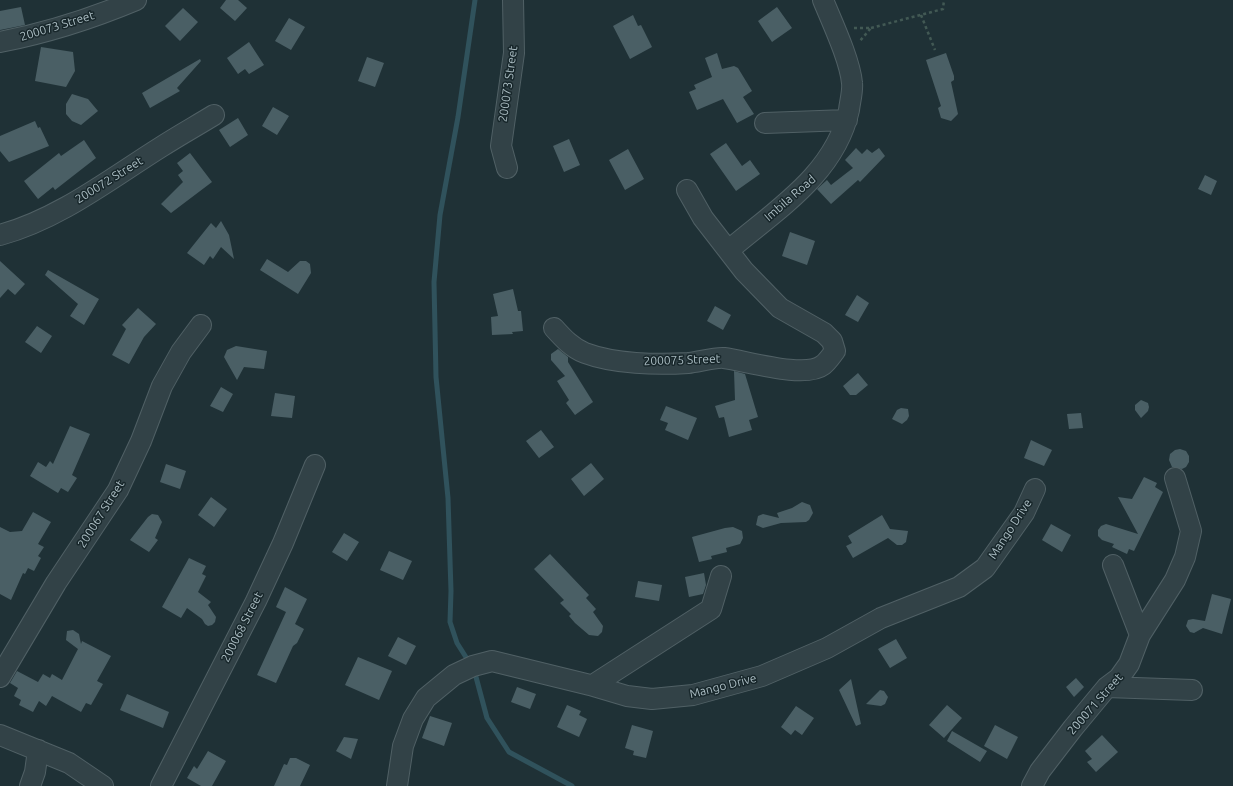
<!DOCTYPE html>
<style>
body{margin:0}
canvas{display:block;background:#1f3136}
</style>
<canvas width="1233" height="786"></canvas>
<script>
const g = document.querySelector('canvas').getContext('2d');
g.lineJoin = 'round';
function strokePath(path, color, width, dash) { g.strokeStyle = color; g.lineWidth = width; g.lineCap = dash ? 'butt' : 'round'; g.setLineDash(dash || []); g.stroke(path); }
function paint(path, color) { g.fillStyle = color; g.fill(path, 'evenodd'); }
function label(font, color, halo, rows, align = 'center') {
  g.font = font + ' Ubuntu,sans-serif'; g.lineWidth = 3; g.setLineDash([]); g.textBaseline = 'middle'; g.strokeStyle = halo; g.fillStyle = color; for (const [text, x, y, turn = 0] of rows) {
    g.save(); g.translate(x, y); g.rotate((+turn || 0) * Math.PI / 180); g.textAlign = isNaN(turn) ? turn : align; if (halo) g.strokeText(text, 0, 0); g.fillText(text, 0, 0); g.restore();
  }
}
strokePath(new Path2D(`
 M 469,662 L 457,643 L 450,622 L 451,591 L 448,498 L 436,377 L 434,282 L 440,215 L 458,117 L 475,0
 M 476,677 L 487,718 L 509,752 L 572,786`), '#30525c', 5);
paint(new Path2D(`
 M 226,0 L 238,0 L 247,8 L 235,21 L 220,8 Z
 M 21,7 L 25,25 L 0,30 L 0,11 Z
 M 777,7 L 792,28 L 772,42 L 758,21 Z
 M 183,8 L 198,22 L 180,41 L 165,26 Z
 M 633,15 L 638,26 L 641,25 L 652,47 L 630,59 L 613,26 Z
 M 289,18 L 305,27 L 291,50 L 275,41 Z
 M 249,42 L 264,65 L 249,74 L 245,69 L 238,74 L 227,58 Z
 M 41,47 L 73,52 L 75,71 L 66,87 L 35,81 Z
 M 717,53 L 722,69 L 734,66 L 738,68 L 752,91 L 743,97 L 754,114 L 737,123 L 723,99 L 697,110 L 689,92 L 696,89 L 694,85 L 712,77 L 705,58 Z
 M 946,53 L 954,76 L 954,80 L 951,82 L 958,114 L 951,121 L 941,118 L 938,108 L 941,106 L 926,60 Z
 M 367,57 L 384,63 L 375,87 L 358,81 Z
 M 200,59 L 201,61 L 177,88 L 180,91 L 150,108 L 142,93 Z
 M 72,94 L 88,99 L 98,111 L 81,125 L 72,121 L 66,114 L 66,104 Z
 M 273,107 L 289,116 L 277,135 L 262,126 Z
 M 238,118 L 248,135 L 230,147 L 219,130 Z
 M 35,121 L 38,128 L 40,127 L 49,146 L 9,162 L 0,151 L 0,136 Z
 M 569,139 L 580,165 L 564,172 L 553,146 Z
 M 84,140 L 96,158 L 55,190 L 53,187 L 38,199 L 24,181 L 59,153 L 61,156 Z
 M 726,143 L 742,166 L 750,160 L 760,174 L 736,191 L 710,154 Z
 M 856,148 L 862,154 L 867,149 L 872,153 L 879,148 L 885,156 L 860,182 L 858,180 L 831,204 L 817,189 L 827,180 L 831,185 L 853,168 L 845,160 Z
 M 628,149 L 644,179 L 625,190 L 609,160 Z
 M 190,153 L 212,182 L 171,213 L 161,204 L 183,182 L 178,175 L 183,171 L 177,163 Z
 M 1205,175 L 1217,181 L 1211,195 L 1198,189 Z
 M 221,221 L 229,235 L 234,259 L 221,247 L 213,259 L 210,256 L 204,265 L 187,253 L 211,223 L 216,228 Z
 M 790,232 L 815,241 L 807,265 L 782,256 Z
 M 267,259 L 288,272 L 300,261 L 306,261 L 310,264 L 311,273 L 298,294 L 260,270 Z
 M 0,261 L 25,284 L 15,295 L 8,289 L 0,298 Z
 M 48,270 L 99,299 L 84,325 L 70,316 L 78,304 L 45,275 Z
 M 513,289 L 518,311 L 521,311 L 523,331 L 512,332 L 513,334 L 492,335 L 491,317 L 498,316 L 493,294 Z
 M 857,295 L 869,303 L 858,322 L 845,315 Z
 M 715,306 L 731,315 L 723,330 L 707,321 Z
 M 138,308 L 156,324 L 144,337 L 129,364 L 112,355 L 126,329 L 122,325 Z
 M 37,326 L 52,336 L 41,353 L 25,342 Z
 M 236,346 L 267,351 L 264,369 L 244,367 L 237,380 L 224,357 L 227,350 Z
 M 558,349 L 568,357 L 568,362 L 593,402 L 575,415 L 566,403 L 569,400 L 557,381 L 565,376 L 551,360 L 551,354 Z
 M 734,371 L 745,374 L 758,417 L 749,420 L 752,430 L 729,437 L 724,417 L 719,418 L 715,406 L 735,400 Z
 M 858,373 L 868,385 L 856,395 L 850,395 L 843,386 Z
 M 221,387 L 233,394 L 223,412 L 210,406 Z
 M 275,393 L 295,396 L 292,418 L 271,416 Z
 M 1141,400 L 1148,403 L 1149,407 L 1148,411 L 1141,418 L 1135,410 L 1135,405 Z
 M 666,406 L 697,418 L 688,440 L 665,430 L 668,423 L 660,420 Z
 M 901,408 L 908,409 L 909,416 L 907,420 L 902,424 L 892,419 L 897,410 Z
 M 1081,413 L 1083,428 L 1069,429 L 1067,414 Z
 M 70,426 L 90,434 L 72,475 L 77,478 L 68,492 L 61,488 L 58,493 L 30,476 L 38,462 L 46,467 L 50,461 L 53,464 Z
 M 541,430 L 554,447 L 539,458 L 526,441 Z
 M 1031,440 L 1052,450 L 1044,466 L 1024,458 Z
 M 1180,449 L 1186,451 L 1189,456 L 1189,462 L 1186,467 L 1182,469 L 1172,467 L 1169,460 L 1170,454 L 1175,450 Z
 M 591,463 L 604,479 L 584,496 L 571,479 Z
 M 166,464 L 186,471 L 180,489 L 160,482 Z
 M 1144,477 L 1157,483 L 1155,487 L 1163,492 L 1134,551 L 1129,549 L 1127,554 L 1112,547 L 1114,544 L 1102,540 L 1098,536 L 1098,530 L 1101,526 L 1106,524 L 1138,534 L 1118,497 L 1132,499 Z
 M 211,497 L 227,509 L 214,527 L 198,515 Z
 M 802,502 L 810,505 L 813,513 L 809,520 L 806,522 L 781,523 L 763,528 L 756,525 L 758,516 L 763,514 L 779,518 L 777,513 L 792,508 Z
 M 33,512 L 51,522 L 38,544 L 44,547 L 38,556 L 41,558 L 34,571 L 28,568 L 25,574 L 23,573 L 11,600 L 0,594 L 0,527 L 10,532 L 22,531 Z
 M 152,514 L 158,515 L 162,522 L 155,538 L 158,540 L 149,552 L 130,540 L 148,517 Z
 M 882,515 L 890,529 L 908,531 L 906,542 L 902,545 L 897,545 L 888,538 L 853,558 L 846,546 L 852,543 L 848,536 Z
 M 1051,524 L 1071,535 L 1062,552 L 1042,540 Z
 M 733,527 L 742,531 L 743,538 L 740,544 L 726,548 L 727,552 L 711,556 L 712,559 L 699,562 L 692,537 L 725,528 Z
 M 344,533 L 359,542 L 347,561 L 332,552 Z
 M 389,551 L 412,561 L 403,580 L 380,570 Z
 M 550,554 L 589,595 L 586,598 L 596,609 L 593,612 L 603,626 L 602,632 L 598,636 L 589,635 L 575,623 L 569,616 L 571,614 L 560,603 L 564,600 L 534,569 Z
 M 189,558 L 206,566 L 202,574 L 206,576 L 198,592 L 211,602 L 208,605 L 216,617 L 215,622 L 212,625 L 208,626 L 205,624 L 202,619 L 187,608 L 181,618 L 162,607 Z
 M 704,573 L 706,585 L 703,594 L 689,597 L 685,577 Z
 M 638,581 L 662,585 L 659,601 L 635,597 Z
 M 285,587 L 307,599 L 295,624 L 304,629 L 297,643 L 293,646 L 276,683 L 257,675 L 286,612 L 276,607 Z
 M 1212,594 L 1231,599 L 1222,634 L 1203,628 L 1194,633 L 1190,632 L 1186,626 L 1188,620 L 1193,619 L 1205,621 Z
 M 73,630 L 79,634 L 81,644 L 82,641 L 111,656 L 97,681 L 103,684 L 91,705 L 86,703 L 81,712 L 52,696 L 46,706 L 39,701 L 33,712 L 19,705 L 21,700 L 14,696 L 18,688 L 10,683 L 17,671 L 38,682 L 43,674 L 50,678 L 52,674 L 62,680 L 78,649 L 66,640 L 67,631 Z
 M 398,637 L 416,646 L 406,665 L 388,656 Z
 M 896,639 L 907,658 L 890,668 L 878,649 Z
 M 358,657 L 392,671 L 379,700 L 345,685 Z
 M 1076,678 L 1084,687 L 1074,697 L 1066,687 Z
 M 851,679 L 861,724 L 856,726 L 839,690 Z
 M 517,687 L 536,694 L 530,709 L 511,702 Z
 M 880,690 L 884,691 L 888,697 L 885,704 L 881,706 L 866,704 Z
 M 127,694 L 169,712 L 163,728 L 120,710 Z
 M 567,705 L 581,711 L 579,715 L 587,719 L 579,737 L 557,727 Z
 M 947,705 L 962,718 L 944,738 L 929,725 Z
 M 796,706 L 814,718 L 802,735 L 795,730 L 791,735 L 781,727 Z
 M 430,716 L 452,723 L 444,746 L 422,738 Z
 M 632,725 L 653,731 L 646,758 L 633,755 L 634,751 L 625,748 Z
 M 995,725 L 1018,737 L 1007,759 L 984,746 Z
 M 952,731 L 987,751 L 980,762 L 947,741 Z
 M 1102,735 L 1118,752 L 1096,772 L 1087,762 L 1092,759 L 1085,751 Z
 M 344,737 L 358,739 L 351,759 L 336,751 Z
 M 208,751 L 226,761 L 212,786 L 201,786 L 187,778 L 194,766 L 197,769 Z
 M 290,758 L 296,758 L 310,765 L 300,786 L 274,786 L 284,764 L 287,765 Z`), '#4a5f65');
const minor = new Path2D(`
 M 0,42 C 46,33 93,18 136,0
 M 765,123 L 847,120
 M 507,168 L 501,146 L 514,53 L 513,0
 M 0,235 C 59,219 110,179 161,147 C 178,136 196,126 214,115
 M 729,250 C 776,210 835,174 849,110 C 850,101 853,91 852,83 C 850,60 832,22 823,0
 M 554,328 C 563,338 572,348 585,353 C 614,364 657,365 688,363 C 698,362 716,357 724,358 C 747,361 805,379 823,365 C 828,361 831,356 835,351 L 832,341 L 824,333 L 780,308 L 744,271 L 703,218 L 687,190
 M 1113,565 L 1140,635
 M 0,677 L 56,583 L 118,490 L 141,441 L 162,386 L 181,352 L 201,325
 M 593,685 L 711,609 L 721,576
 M 1107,687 L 1192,690
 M 0,735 L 69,763 L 103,786
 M 30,786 L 35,772 L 38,750
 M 161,786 L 256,601 L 283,543 L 315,465
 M 397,786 L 403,746 L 413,719 L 426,698 L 454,675 L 473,666 L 492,661 L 590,685 L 627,696 L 652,699 L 693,695 L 762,676 L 827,648 L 881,618 L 959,587 L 985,568 L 1024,513 L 1035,489
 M 1032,786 L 1040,771 L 1073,728 L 1107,687 L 1119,678 L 1129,664 L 1140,635 L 1175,580 L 1185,557 L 1191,531 L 1175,478`);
strokePath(minor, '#506065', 22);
strokePath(new Path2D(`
 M 921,15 L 935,50
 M 854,28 L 871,28 L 859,42
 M 871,28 L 943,9 L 944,0`), '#425954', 2.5, [3, 3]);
strokePath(minor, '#324247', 20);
label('12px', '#acbec4', '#18272b', [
 ["200073 Street",57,26,-17],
 ["200073 Street",508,84,-82],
 ["200072 Street",109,180,-32],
 ["Imbila Road",790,198,-41],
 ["200075 Street",682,360,-2],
 ["200067 Street",101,514,-58],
 ["Mango Drive",1010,529,-57],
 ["200068 Street",242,627,-63],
 ["Mango Drive",723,686,-14],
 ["200071 Street",1095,704,-49]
]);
</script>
